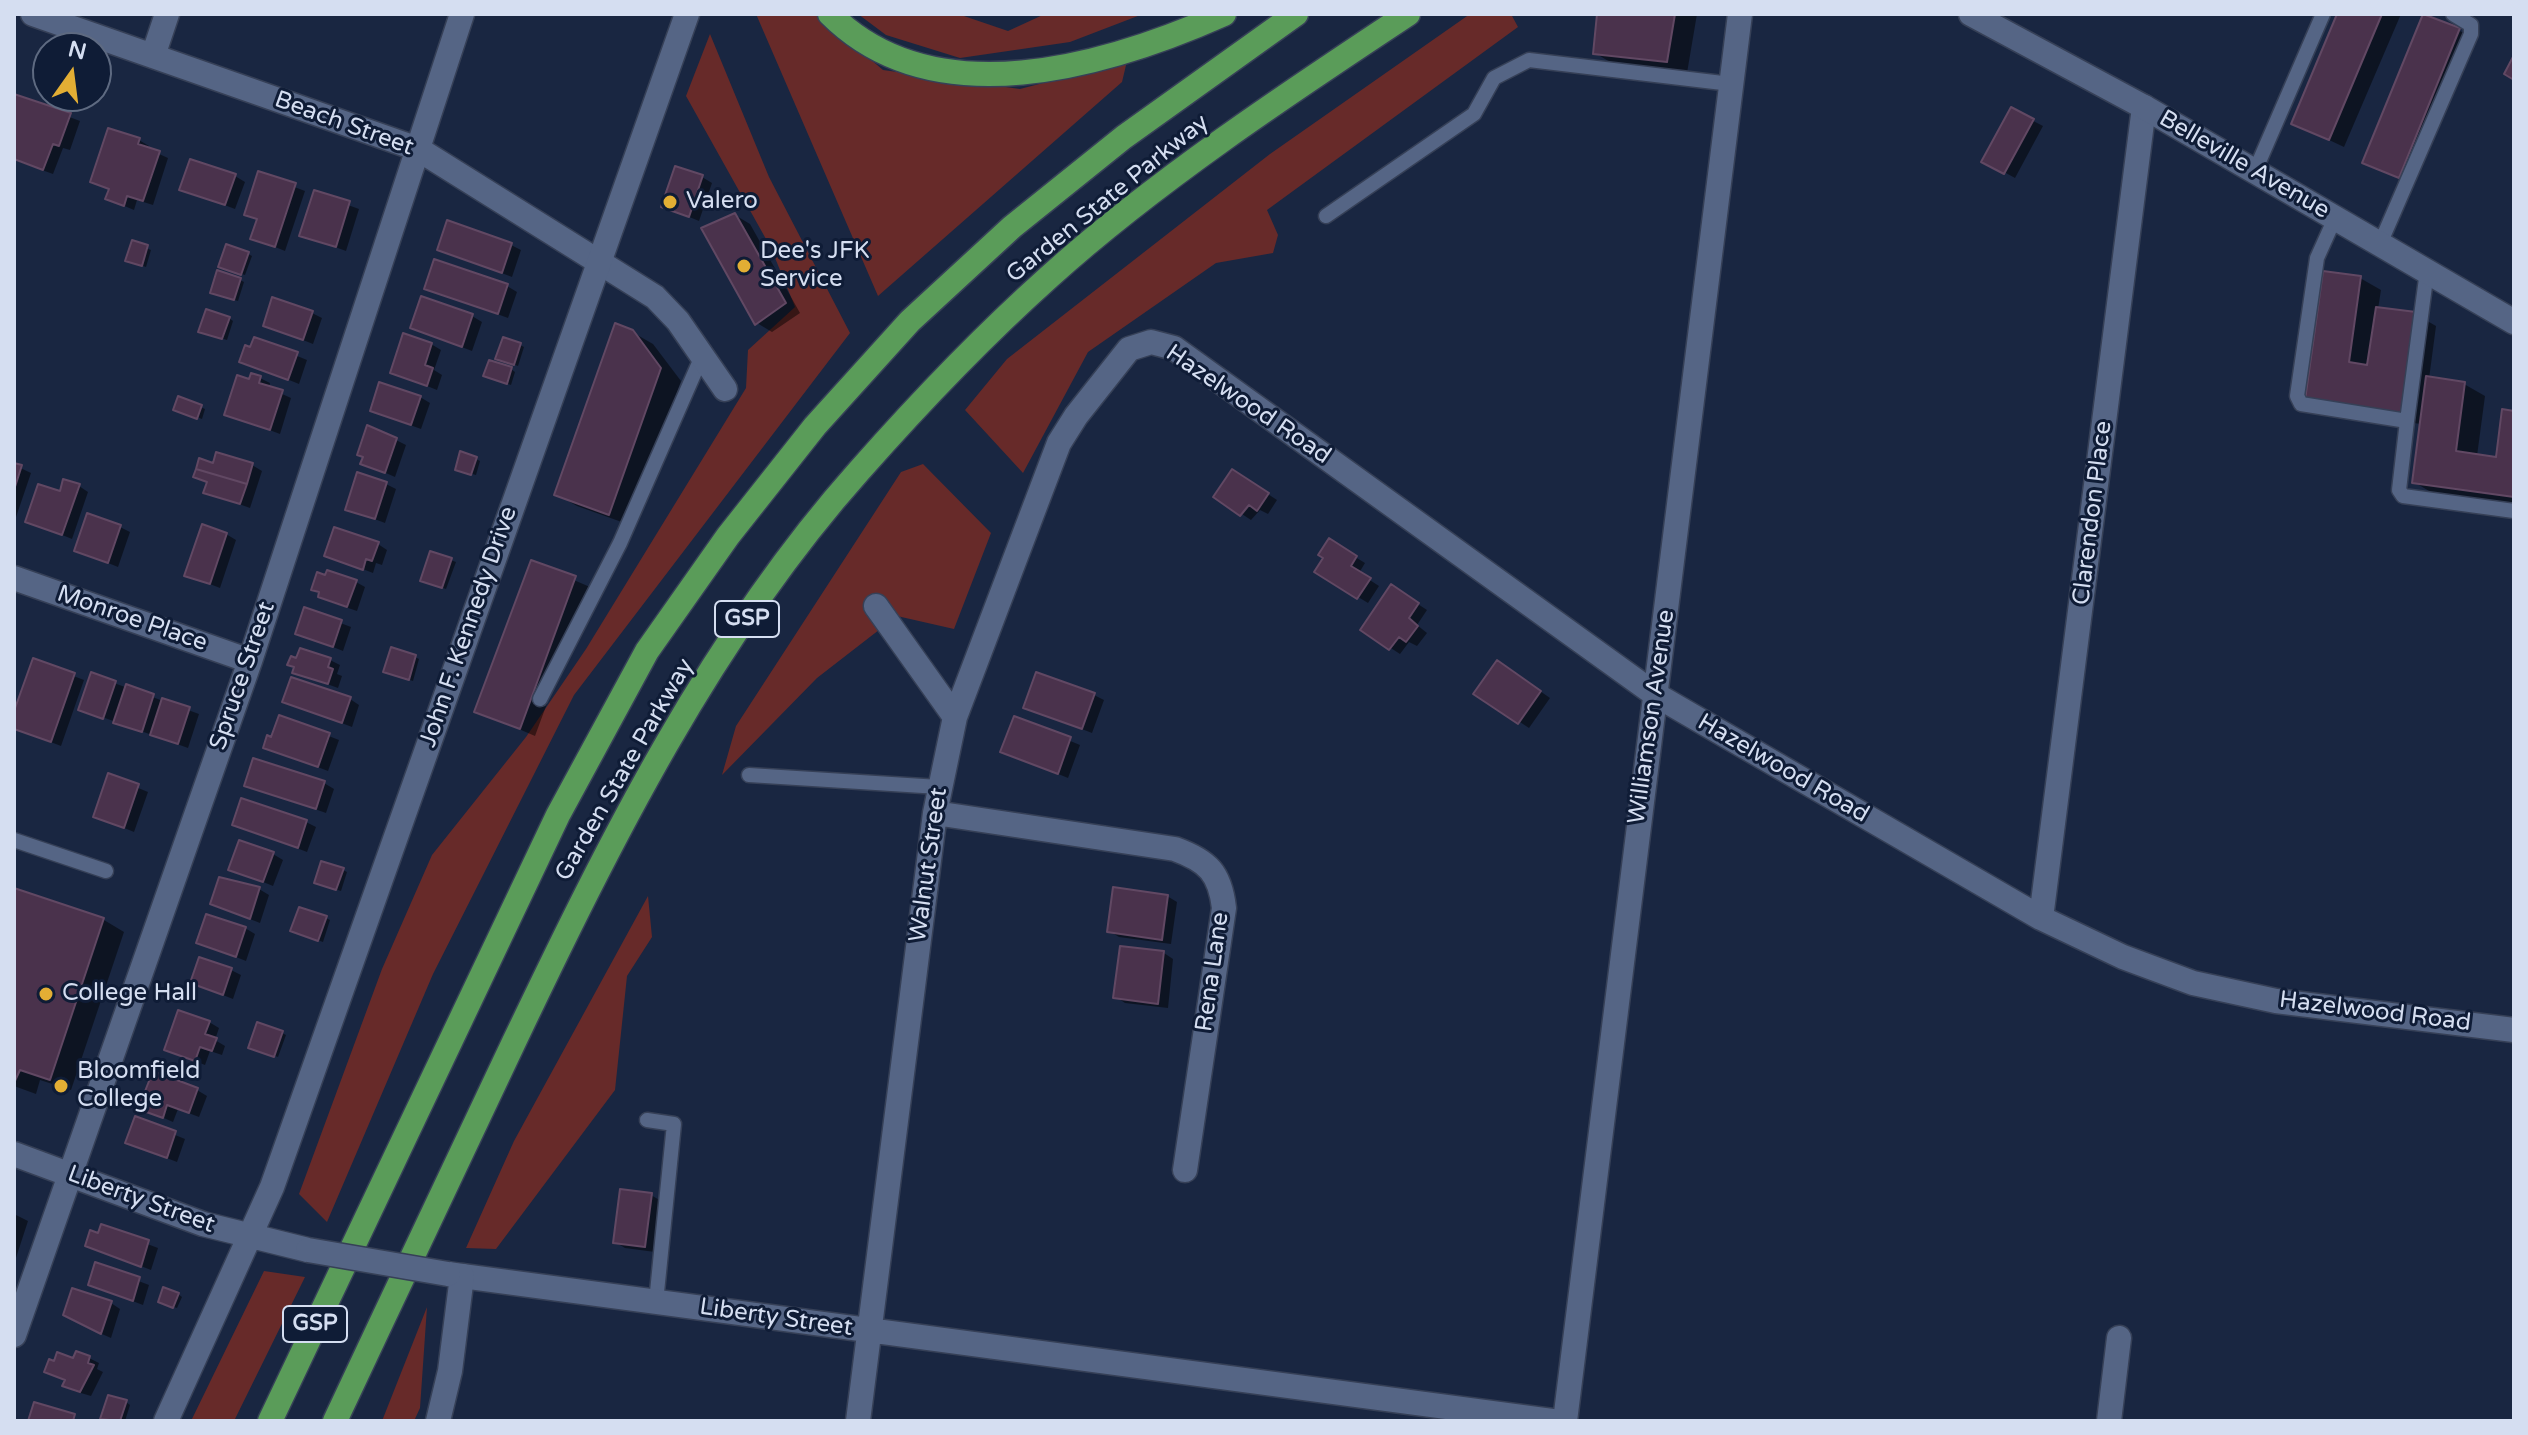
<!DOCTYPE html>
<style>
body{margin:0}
#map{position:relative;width:2528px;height:1435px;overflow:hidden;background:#192641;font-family:"Varela Round",sans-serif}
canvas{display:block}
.frame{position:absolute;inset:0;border:16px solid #d5def1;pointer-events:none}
.north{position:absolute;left:32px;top:32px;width:80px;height:80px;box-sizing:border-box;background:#0f1c36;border:2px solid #5e6a81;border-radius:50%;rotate:14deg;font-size:22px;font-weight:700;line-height:32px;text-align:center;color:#d5def1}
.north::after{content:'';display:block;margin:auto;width:28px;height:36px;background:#e3ae34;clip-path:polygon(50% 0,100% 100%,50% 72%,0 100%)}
</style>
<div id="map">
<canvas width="2528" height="1435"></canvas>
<div class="frame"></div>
<div class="north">N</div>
</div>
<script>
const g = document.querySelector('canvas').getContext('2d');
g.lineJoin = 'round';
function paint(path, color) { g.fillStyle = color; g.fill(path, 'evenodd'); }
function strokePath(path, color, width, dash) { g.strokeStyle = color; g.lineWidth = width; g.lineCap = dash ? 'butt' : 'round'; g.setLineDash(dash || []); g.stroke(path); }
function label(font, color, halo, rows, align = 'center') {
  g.font = font + ' "Varela Round",sans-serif'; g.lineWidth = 6; g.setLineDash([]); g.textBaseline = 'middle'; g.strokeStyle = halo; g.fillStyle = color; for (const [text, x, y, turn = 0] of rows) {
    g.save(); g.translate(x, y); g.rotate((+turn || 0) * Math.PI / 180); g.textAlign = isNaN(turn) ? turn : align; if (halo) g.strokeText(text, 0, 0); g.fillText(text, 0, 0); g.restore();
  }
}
paint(new Path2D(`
 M 756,14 L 817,14 L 883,70 L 1020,89 L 1127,61 L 1122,82 L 878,296 Z
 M 858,14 L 958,14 L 1008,31 L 1045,14 L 1143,14 L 1070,42 L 960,58 L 886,35 Z
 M 1470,14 L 1511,14 L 1518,27 L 1267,210 L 1278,235 L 1273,253 L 1216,263 L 1088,352 L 1023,473 L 965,410 L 1007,359 L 1270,154 Z
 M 710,34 L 769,177 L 850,333 L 574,695 L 433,974 L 327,1222 L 299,1194 L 382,969 L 432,855 L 526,737 L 586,649 L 746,388 L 748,350 L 795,307 L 771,248 L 686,96 Z
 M 923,464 L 991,533 L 954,629 L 897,616 L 817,678 L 722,775 L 736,726 L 901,472 Z
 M 648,896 L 652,937 L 627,976 L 615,1090 L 496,1249 L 466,1248 L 514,1141 Z
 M 264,1271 L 305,1277 L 234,1421 L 191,1421 Z
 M 427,1307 L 420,1408 L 414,1421 L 382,1421 Z`), '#672a29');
paint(new Path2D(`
 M 1599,14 L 1697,14 L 1687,73 L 1615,65 L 1595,53 Z
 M 2339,14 L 2401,14 L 2344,147 L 2293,123 Z
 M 2425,15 L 2475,38 L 2414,185 L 2364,163 Z
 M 14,96 L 80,121 L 70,150 L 63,148 L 53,174 L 14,160 Z
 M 2012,110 L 2043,126 L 2015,178 L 1984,161 Z
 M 139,140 L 149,146 L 148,149 L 168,158 L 153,205 L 137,200 L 134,210 L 108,199 L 111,190 L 92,182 Z
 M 260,174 L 305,191 L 285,251 L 253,238 L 259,220 L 246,214 Z
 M 235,176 L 245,182 L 235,209 L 182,189 Z
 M 702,177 L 712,183 L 699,221 L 663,206 Z
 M 315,193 L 359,209 L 346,251 L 302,235 Z
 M 735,215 L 750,224 L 800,313 L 772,332 L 757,323 Z
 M 133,243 L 151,250 L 146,267 L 132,262 Z
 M 511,245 L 521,250 L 512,277 L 439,249 Z
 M 248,254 L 252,256 L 245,275 L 225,269 Z
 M 2360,278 L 2381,290 L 2378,309 L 2415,314 L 2436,326 L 2429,379 L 2464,384 L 2485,396 L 2477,456 L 2498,459 L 2514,413 L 2514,505 L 2434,494 L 2414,482 L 2421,424 L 2328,411 Z
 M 240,280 L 244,282 L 238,301 L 216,294 Z
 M 507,286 L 517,292 L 508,318 L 426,288 Z
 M 312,313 L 322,318 L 313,344 L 265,325 Z
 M 472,316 L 482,322 L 472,351 L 412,328 Z
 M 229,318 L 233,321 L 227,340 L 205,333 Z
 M 632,332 L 653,344 L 681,381 L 630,525 L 577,506 L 556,494 Z
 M 256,339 L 307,360 L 299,384 L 242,361 Z
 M 431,344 L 441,350 L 434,370 L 442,375 L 437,390 L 392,372 Z
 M 520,345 L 524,347 L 518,366 L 502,360 Z
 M 511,369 L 515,372 L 511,385 L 490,378 Z
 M 260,378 L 270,383 L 269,388 L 291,398 L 280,434 L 227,414 L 250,382 Z
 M 420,397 L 430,403 L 421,429 L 372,411 Z
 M 179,398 L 205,409 L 202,419 L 180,411 Z
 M 396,440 L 406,445 L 395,477 L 363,463 Z
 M 476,459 L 480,461 L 476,475 L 461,471 Z
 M 14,465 L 31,473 L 14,523 Z
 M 214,465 L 252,465 L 262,471 L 250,508 L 206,492 L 208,483 L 195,476 Z
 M 1242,477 L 1277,500 L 1268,514 L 1260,510 L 1251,520 L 1216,497 Z
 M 386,484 L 396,489 L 385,523 L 348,509 Z
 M 79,486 L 88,492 L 72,539 L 28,521 L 61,493 Z
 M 120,527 L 130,532 L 118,567 L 76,550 Z
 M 226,534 L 236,540 L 220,588 L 187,575 Z
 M 1329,541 L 1365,563 L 1359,573 L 1379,586 L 1368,603 L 1317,572 L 1326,557 Z
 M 378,544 L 387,550 L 382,565 L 376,563 L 373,573 L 326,555 Z
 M 432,553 L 456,562 L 446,589 L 426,582 Z
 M 532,562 L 590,587 L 535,736 L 477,711 Z
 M 356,582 L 365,587 L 357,611 L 330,602 L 313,589 Z
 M 1401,593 L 1427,610 L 1417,625 L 1427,633 L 1417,646 L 1409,642 L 1400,654 L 1363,630 Z
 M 306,610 L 351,627 L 343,651 L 298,633 Z
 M 415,657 L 419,659 L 413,681 L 390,674 Z
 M 330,660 L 340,665 L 337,674 L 342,676 L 338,688 L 294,672 L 296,667 Z
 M 34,661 L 84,680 L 61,746 L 14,728 L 14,717 Z
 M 1507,668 L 1550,698 L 1529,728 L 1476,693 Z
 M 92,675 L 199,714 L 188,748 L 80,709 Z
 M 1094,695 L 1104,700 L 1092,733 L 1025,707 Z
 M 350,699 L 359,705 L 352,727 L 284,701 Z
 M 280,717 L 339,740 L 328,771 L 265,747 L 272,739 Z
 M 1015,718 L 1080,745 L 1068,778 L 1002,751 Z
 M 109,776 L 148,792 L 134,832 L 95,816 Z
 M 324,783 L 334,789 L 326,813 L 247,785 Z
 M 306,822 L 316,827 L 307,852 L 234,824 Z
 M 273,854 L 283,860 L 273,886 L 231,869 Z
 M 343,870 L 347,872 L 341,891 L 320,884 Z
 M 259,889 L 269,895 L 260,923 L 222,908 Z
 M 14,890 L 104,920 L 124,932 L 71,1090 L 40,1080 L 36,1094 L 14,1086 Z
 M 1167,896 L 1177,902 L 1171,944 L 1119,937 L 1109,931 Z
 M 326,918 L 330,920 L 323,942 L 296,933 Z
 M 245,928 L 255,934 L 246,961 L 198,942 Z
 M 1164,953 L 1173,959 L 1168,1008 L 1125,1003 L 1116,997 Z
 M 231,970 L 241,975 L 233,999 L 192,983 Z
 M 209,1022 L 219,1028 L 215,1040 L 225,1046 L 222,1055 L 210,1051 L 205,1065 L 166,1050 Z
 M 282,1033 L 286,1035 L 278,1057 L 255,1049 Z
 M 197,1090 L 207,1096 L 199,1117 L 178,1109 L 173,1122 L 141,1108 Z
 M 136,1119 L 185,1139 L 177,1162 L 138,1147 Z
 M 651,1195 L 661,1201 L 655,1252 L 625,1248 L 615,1242 Z
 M 14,1214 L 28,1221 L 14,1264 Z
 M 102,1227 L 158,1248 L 151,1270 L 87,1245 L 100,1235 Z
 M 97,1265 L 149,1285 L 143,1305 L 90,1285 Z
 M 178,1294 L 182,1297 L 177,1308 L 164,1304 Z
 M 111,1303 L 120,1309 L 111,1338 L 86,1327 Z
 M 89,1358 L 99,1363 L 97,1369 L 103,1372 L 91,1396 L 74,1391 L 65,1385 L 66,1381 L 47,1371 Z
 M 126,1402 L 130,1405 L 125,1421 L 103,1418 Z`), '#0007');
const building = new Path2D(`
 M 1597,14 L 1675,14 L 1667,62 L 1593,54 Z
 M 2337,14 L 2382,14 L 2329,140 L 2291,124 Z
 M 2423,14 L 2460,28 L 2399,178 L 2362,163 Z
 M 2514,55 L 2514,80 L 2504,74 Z
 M 14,94 L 71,113 L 59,146 L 53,144 L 43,170 L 14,159 Z
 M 2011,107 L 2034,119 L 2004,174 L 1981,162 Z
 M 108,128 L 140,138 L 138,144 L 160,151 L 143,201 L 127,196 L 124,206 L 105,199 L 109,189 L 90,182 Z
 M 190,159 L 236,174 L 225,205 L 179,190 Z
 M 675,166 L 703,175 L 689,217 L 661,207 Z
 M 258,171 L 296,183 L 275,247 L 250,239 L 257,219 L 244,215 Z
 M 314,190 L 350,201 L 336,247 L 299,236 Z
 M 735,213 L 786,303 L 755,325 L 701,228 Z
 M 447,220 L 512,243 L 502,273 L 437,250 Z
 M 132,240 L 148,245 L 142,266 L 125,261 Z
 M 226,244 L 249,252 L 241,275 L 218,267 Z
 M 434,259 L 508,284 L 498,314 L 424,289 Z
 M 217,270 L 241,278 L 234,300 L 210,293 Z
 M 2323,271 L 2361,276 L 2349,362 L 2367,365 L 2376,307 L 2416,312 L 2402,414 L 2305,400 Z
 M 421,296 L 473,314 L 462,347 L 410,328 Z
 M 272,297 L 313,311 L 303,340 L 263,326 Z
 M 206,309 L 230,317 L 222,339 L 198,332 Z
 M 615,323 L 633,330 L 661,368 L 609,515 L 554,495 Z
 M 403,333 L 432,343 L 425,365 L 433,368 L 427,386 L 390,373 Z
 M 254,337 L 298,352 L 288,380 L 239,362 L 245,345 L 250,347 Z
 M 503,337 L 521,343 L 514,365 L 495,359 Z
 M 489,360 L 512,367 L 507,384 L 483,376 Z
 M 251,373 L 261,376 L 259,383 L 283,390 L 270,430 L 224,415 L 237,375 L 249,379 Z
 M 2426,376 L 2465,382 L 2456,451 L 2496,457 L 2502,409 L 2514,411 L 2514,497 L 2412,483 Z
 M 379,382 L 421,396 L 411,425 L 370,411 Z
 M 178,396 L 202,405 L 197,419 L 173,410 Z
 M 367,425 L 397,438 L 385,473 L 360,464 L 363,457 L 357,455 Z
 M 460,451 L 477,457 L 471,475 L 455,470 Z
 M 216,452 L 253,463 L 247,484 L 196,469 L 199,458 L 213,463 Z
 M 14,463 L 22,465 L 14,490 Z
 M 196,469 L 247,484 L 240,504 L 203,493 L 207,482 L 193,477 Z
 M 1232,469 L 1269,493 L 1257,511 L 1249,505 L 1240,516 L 1213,497 Z
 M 357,472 L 387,482 L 375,519 L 345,510 Z
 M 63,479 L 80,484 L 62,535 L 25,522 L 38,484 L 60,491 Z
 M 87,513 L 121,525 L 108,563 L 74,551 Z
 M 202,524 L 227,533 L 210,584 L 184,576 Z
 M 334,527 L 379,542 L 372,561 L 366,559 L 363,570 L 324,556 Z
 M 1329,538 L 1357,556 L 1351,566 L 1371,578 L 1357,599 L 1314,572 L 1323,558 L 1318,555 Z
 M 430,551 L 452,558 L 442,588 L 420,581 Z
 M 531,560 L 576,576 L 520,729 L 474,712 Z
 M 327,570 L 357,580 L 347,607 L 318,597 L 319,592 L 311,590 L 317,572 L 325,575 Z
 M 1391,584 L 1419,603 L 1409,618 L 1418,626 L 1406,642 L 1399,637 L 1389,650 L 1360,630 Z
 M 304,607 L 342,620 L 333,647 L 295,634 Z
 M 391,647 L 416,655 L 409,680 L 383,672 Z
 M 300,648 L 331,658 L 328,667 L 333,669 L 328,684 L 292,673 L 294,667 L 287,665 L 291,656 L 296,658 Z
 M 33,658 L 75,673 L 51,742 L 14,729 L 14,711 Z
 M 1497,660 L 1541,691 L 1518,724 L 1473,694 Z
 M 91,672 L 116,681 L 103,719 L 78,710 Z
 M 1036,672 L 1095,693 L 1082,729 L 1023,708 Z
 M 291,677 L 351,697 L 342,723 L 282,702 Z
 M 126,684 L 154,694 L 142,732 L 113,723 Z
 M 162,698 L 190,707 L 178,744 L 150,735 Z
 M 279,715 L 330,733 L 318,767 L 263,748 L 267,735 L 271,737 Z
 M 1014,716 L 1071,737 L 1058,774 L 1000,752 Z
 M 253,758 L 325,781 L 316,809 L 244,786 Z
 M 108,773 L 139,784 L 124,828 L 93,817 Z
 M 241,798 L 307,820 L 298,848 L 232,825 Z
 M 239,840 L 274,852 L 263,882 L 228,870 Z
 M 321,861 L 344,868 L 336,890 L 314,883 Z
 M 219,877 L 260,887 L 250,919 L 210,904 Z
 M 1113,887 L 1168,895 L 1162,940 L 1107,932 Z
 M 14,888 L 104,918 L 50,1080 L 20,1070 L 14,1083 Z
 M 299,907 L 327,916 L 318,941 L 290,931 Z
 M 206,914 L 246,927 L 236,957 L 196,943 Z
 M 1120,946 L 1164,951 L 1158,1004 L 1113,998 Z
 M 199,957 L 232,968 L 223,995 L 190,983 Z
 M 178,1010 L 210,1021 L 205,1034 L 217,1038 L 212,1051 L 200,1047 L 195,1061 L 164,1050 Z
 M 257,1022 L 283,1031 L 274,1057 L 248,1048 Z
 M 153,1071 L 198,1088 L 189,1113 L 167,1105 L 163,1118 L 138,1109 Z
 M 135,1116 L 176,1131 L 167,1158 L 125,1143 Z
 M 620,1189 L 652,1193 L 645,1247 L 613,1243 Z
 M 101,1224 L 149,1240 L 141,1267 L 85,1246 L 90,1230 L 98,1233 Z
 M 95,1262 L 140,1277 L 133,1301 L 88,1285 Z
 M 163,1287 L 179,1293 L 173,1308 L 158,1302 Z
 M 72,1288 L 112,1301 L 101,1334 L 63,1315 Z
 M 76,1351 L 90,1356 L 88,1363 L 94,1365 L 80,1392 L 62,1386 L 65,1380 L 44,1372 L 49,1359 L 54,1361 L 57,1352 L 73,1358 Z
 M 108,1395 L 127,1400 L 120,1421 L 100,1419 Z
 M 34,1402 L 75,1414 L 73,1421 L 28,1421 Z`);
paint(building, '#4a324c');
strokePath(building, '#614863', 2);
const lane = new Path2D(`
 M 2255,171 L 2323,14
 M 1326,216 L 1474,114 L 1494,78 L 1529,60 L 1731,84
 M 2335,218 L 2317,258 L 2297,396 L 2301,404 L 2407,421 L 2427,271
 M 2380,244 L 2471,34 L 2471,25 L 2453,14
 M 2407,421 L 2399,490 L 2403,496 L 2514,511
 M 540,699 L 620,543 L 702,356
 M 749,775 L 939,787
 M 14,840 L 106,871
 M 647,1120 L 674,1124 L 656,1302`);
const street = new Path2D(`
 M 33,14 L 418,149 L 655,297 L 678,321 L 725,389
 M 153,56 L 167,14
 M 14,578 L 250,661
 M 876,606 L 955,717
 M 935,813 L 1175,849 C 1208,861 1220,873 1224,908 L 1185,1170
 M 2041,918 L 2144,107
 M 462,1276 L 1552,1421
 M 14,1335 L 250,661 L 462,14
 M 858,1421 L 935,813 L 955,717 L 1059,443 L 1076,416 L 1129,349 L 1151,342 L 1174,348 L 1656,695 L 2041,918 L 2123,957 L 2193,983 L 2276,1001 L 2514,1030
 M 1565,1421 L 1740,14
 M 2109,1421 L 2119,1338`);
const secondary = new Path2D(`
 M 1971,14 L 2144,107 L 2514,322
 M 14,1154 L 203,1224 L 308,1250
 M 166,1421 L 272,1187 L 687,14
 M 438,1421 L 450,1371 L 462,1276 L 448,1274`);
const highway = new Path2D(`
 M 830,14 C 934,118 1107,66 1224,14
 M 270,1421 L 558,815 L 647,651 L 728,536 L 815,426 L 910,321 L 1012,227 L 1124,137 L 1296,14
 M 335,1421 C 394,1295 454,1169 513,1044 C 609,843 710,638 859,471 C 919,403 982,337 1049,277 C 1154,182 1290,92 1408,14`);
strokePath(lane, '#364057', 17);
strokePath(street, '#364057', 27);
strokePath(secondary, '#364057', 27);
strokePath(highway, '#364057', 27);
strokePath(lane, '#556585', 14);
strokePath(street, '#556585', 24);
strokePath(secondary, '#556585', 24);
strokePath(highway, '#5a9c59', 24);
const secondaryBridge = new Path2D(`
 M 308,1250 L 448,1274`);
strokePath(secondaryBridge, '#364057', 27, []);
strokePath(secondaryBridge, '#556585', 24);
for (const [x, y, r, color] of [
 [670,202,8,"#e3ae34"],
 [744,266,8,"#e3ae34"],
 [46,994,8,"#e3ae34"],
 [61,1086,8,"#e3ae34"]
]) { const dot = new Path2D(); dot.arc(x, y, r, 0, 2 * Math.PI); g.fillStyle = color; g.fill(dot); strokePath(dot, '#0f1c36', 3); }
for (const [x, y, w] of [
 [747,619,64],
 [315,1324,64]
]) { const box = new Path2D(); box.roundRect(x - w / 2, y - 18, w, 36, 6); g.fillStyle = '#0f1c36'; g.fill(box); strokePath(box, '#d5def1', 2); }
label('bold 22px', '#d5def1', null, [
 ["GSP",747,619],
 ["GSP",315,1324]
]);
label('24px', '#d5def1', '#0f1c36', [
 ["Beach Street",344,124,20],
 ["Belleville Avenue",2244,165,30],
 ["Garden State Parkway",1108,199,-39],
 ["Hazelwood Road",1248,405,34],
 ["Clarendon Place",2093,513,-83],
 ["Monroe Place",132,619,19],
 ["John F. Kennedy Drive",469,627,-71],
 ["Spruce Street",243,676,-71],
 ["Williamson Avenue",1652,717,-82],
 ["Hazelwood Road",1783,769,30],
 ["Garden State Parkway",625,770,-60],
 ["Walnut Street",929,865,-82],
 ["Rena Lane",1213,972,-82],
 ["Hazelwood Road",2375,1012,7],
 ["Liberty Street",141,1200,20],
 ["Liberty Street",776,1318,8]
]);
label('24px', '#d5def1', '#0f1c36', [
 ["Valero",686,202],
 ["Dee's JFK",760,252],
 ["Service",760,280],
 ["College Hall",62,994],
 ["Bloomfield",77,1072],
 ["College",77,1100]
], 'left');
</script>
